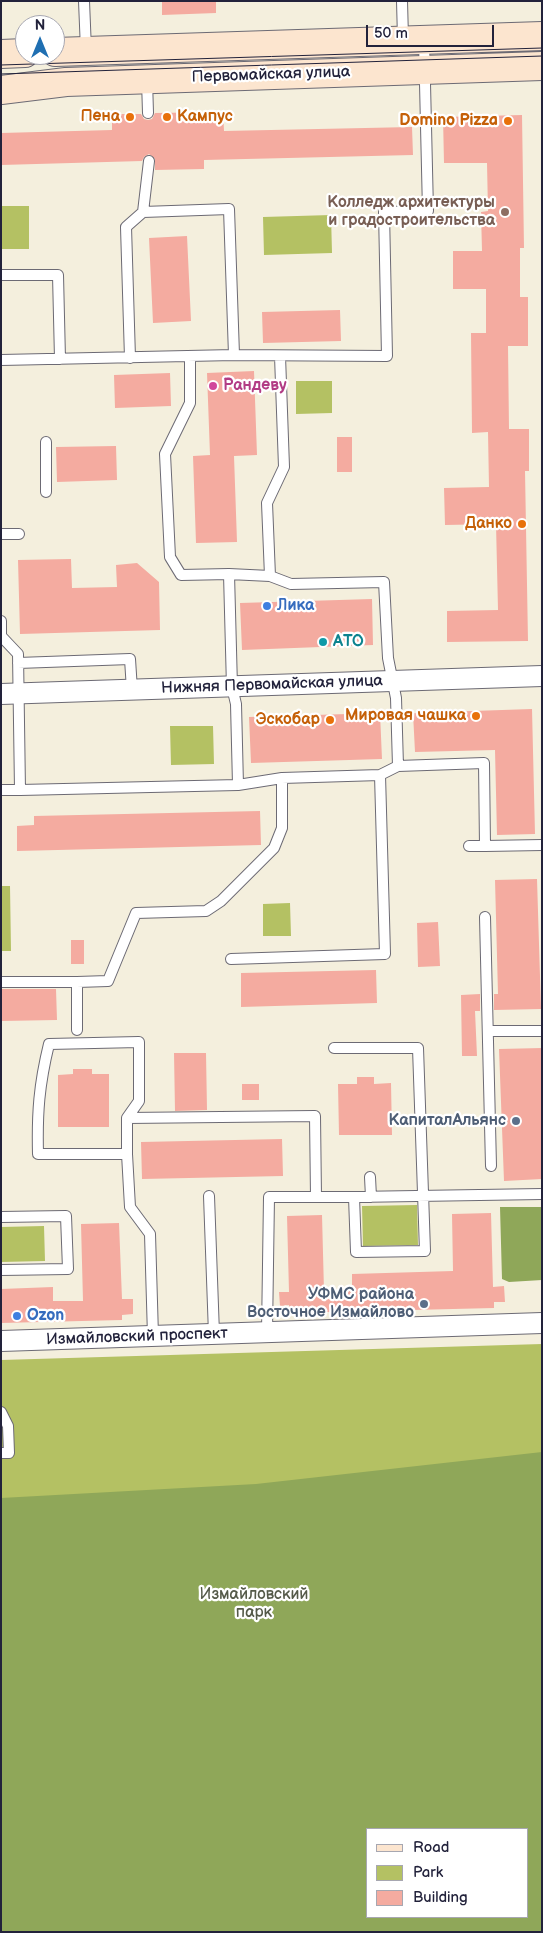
<!DOCTYPE html>
<meta charset="utf-8">
<style>
body{margin:0}
#map{position:relative;width:543px;height:1933px;overflow:hidden;background:#f4efdd;font-family:"Balsamiq Sans",sans-serif}
canvas{display:block}
.frame{position:absolute;inset:0;border:2px solid #22223b;pointer-events:none}
.legend{position:absolute;left:366px;top:1828px;width:162px;height:90px;box-sizing:border-box;background:#fff;border:1px solid #a7a7b1;margin:0;padding:6px 9px;list-style:none;font-size:15px;color:#22223b}
.legend li{display:flex;align-items:center;gap:10px;height:25px}
.legend b{width:25px;border:1px solid #a7a7b1}
.north{position:absolute;left:15px;top:15px;width:50px;height:50px;box-sizing:border-box;background:#fff;border:1px solid #a7a7b1;border-radius:50%;rotate:0deg;font-size:14px;font-weight:700;line-height:20px;text-align:center;color:#22223b}
.north::after{content:'';display:block;margin:auto;width:18px;height:22px;background:#1f6fb2;clip-path:polygon(50% 0,100% 100%,50% 72%,0 100%)}
.scale{position:absolute;left:366px;top:25px;width:128px;height:22px;box-sizing:border-box;border:2px solid #22223b;border-top:0;padding-left:6px;font-size:15px;line-height:18px;white-space:nowrap;color:#22223b;-webkit-text-stroke:4px #fff;paint-order:stroke}
</style>
<div id="map">
<canvas width="543" height="1933"></canvas>
<div class="frame"></div>
<ul class="legend">
<li><b style="height:6px;background:#fce5cf"></b>Road</li>
<li><b style="height:14px;background:#b4c163"></b>Park</li>
<li><b style="height:14px;background:#f4aba0"></b>Building</li>
</ul>
<div class="north">N</div>
<div class="scale">50 m</div>
</div>
<script>
const g = document.querySelector('canvas').getContext('2d');
g.lineJoin = 'round';
function paint(path, color) { g.fillStyle = color; g.fill(path, 'evenodd'); }
function strokePath(path, color, width, dash) { g.strokeStyle = color; g.lineWidth = width; g.lineCap = dash ? 'butt' : 'round'; g.setLineDash(dash || []); g.stroke(path); }
function label(font, color, halo, rows, align = 'center') {
  g.font = font + ' "Balsamiq Sans",sans-serif'; g.lineWidth = 4.5; g.setLineDash([]); g.textBaseline = 'middle'; g.strokeStyle = halo; g.fillStyle = color; for (const [text, x, y, turn = 0] of rows) {
    g.save(); g.translate(x, y); g.rotate((+turn || 0) * Math.PI / 180); g.textAlign = isNaN(turn) ? turn : align; if (halo) g.strokeText(text, 0, 0); g.fillText(text, 0, 0); g.restore();
  }
}
paint(new Path2D(`
 M 1,206 L 29,206 L 29,249 L 1,249 Z
 M 331,215 L 332,253 L 264,255 L 263,217 Z
 M 296,381 L 332,381 L 332,413 L 296,414 Z
 M 170,726 L 213,726 L 214,764 L 171,765 Z
 M 1,886 L 10,886 L 11,951 L 1,951 Z
 M 290,903 L 291,936 L 263,936 L 263,904 Z
 M 417,1205 L 418,1245 L 363,1246 L 362,1206 Z
 M 44,1226 L 45,1261 L 1,1262 L 1,1227 Z
 M 542,1344 L 542,1932 L 1,1932 L 1,1360 ZM 367,1829 L 527,1829 L 527,1917 L 367,1917 Z`), '#b4c163');
paint(new Path2D(`
 M 500,1207 L 542,1207 L 542,1280 L 509,1282 L 502,1279 Z
 M 542,1452 L 542,1932 L 1,1932 L 1,1498 L 256,1484 ZM 367,1829 L 527,1829 L 527,1917 L 367,1917 Z`), '#8fa759');
paint(new Path2D(`
 M 162,1 L 216,1 L 216,13 L 162,15 Z
 M 223,112 L 224,131 L 412,127 L 413,155 L 204,160 L 204,169 L 155,170 L 155,159 L 149,154 L 144,157 L 142,161 L 1,165 L 1,133 L 112,130 L 112,114 L 141,114 L 144,119 L 148,120 L 152,119 L 155,113 Z
 M 522,115 L 524,248 L 520,248 L 520,297 L 528,297 L 528,346 L 508,346 L 509,429 L 529,429 L 529,471 L 525,471 L 528,641 L 447,642 L 447,611 L 498,610 L 496,524 L 445,525 L 444,488 L 489,487 L 488,432 L 472,433 L 471,333 L 486,333 L 486,289 L 453,289 L 453,251 L 482,251 L 481,212 L 488,211 L 487,163 L 444,163 L 443,117 Z
 M 187,236 L 191,321 L 153,323 L 149,238 Z
 M 340,310 L 341,341 L 263,343 L 262,312 Z
 M 254,371 L 257,455 L 234,456 L 237,542 L 196,543 L 193,456 L 210,455 L 207,373 Z
 M 170,373 L 171,406 L 115,408 L 114,375 Z
 M 337,437 L 352,437 L 352,472 L 337,472 Z
 M 116,446 L 117,480 L 57,482 L 56,447 Z
 M 71,559 L 72,588 L 117,587 L 116,565 L 137,563 L 159,582 L 160,630 L 20,634 L 18,560 Z
 M 372,599 L 373,645 L 242,650 L 240,603 Z
 M 532,709 L 535,834 L 497,835 L 495,750 L 415,752 L 413,713 Z
 M 380,713 L 382,759 L 251,763 L 249,717 Z
 M 260,811 L 261,845 L 17,851 L 17,826 L 34,825 L 34,816 Z
 M 537,879 L 541,1009 L 494,1010 L 494,994 L 498,994 L 495,880 Z
 M 438,922 L 440,966 L 418,967 L 417,923 Z
 M 71,940 L 84,940 L 84,964 L 71,964 Z
 M 376,970 L 377,1003 L 241,1007 L 241,973 Z
 M 1,989 L 56,989 L 57,1020 L 1,1021 Z
 M 480,994 L 480,1011 L 475,1011 L 477,1056 L 462,1056 L 461,995 Z
 M 542,1048 L 542,1179 L 504,1181 L 499,1049 Z
 M 174,1053 L 206,1053 L 207,1110 L 175,1111 Z
 M 73,1069 L 92,1069 L 92,1074 L 109,1074 L 109,1127 L 58,1127 L 58,1075 L 73,1074 Z
 M 357,1077 L 374,1077 L 374,1084 L 391,1083 L 392,1135 L 339,1135 L 338,1084 L 357,1084 Z
 M 242,1084 L 259,1084 L 259,1100 L 242,1100 Z
 M 282,1139 L 283,1176 L 142,1179 L 141,1142 Z
 M 491,1213 L 493,1287 L 504,1286 L 505,1302 L 494,1302 L 494,1308 L 289,1313 L 289,1305 L 280,1306 L 279,1292 L 289,1292 L 287,1216 L 322,1215 L 324,1291 L 352,1290 L 352,1274 L 453,1271 L 452,1214 Z
 M 119,1223 L 122,1299 L 133,1299 L 133,1314 L 122,1315 L 122,1320 L 1,1323 L 1,1289 L 53,1287 L 53,1301 L 83,1301 L 81,1224 Z`), '#f4aba0');
const lane = new Path2D(`
 M 84,1 L 86,50
 M 402,1 L 403,38
 M 147,80 L 148,113
 M 143,212 L 229,209 L 234,355 L 387,356 L 384,212 L 428,211 L 424,41
 M 1,275 L 58,275 L 60,359
 M 280,356 L 284,467 L 267,503 L 270,576 L 291,584 L 384,582 L 388,658 L 396,698 L 398,766 L 484,763 L 485,846 L 542,845
 M 130,358 L 126,227 L 143,212 L 149,161
 M 1,360 L 234,355
 M 46,442 L 46,492
 M 1,534 L 19,534
 M 229,574 L 270,576
 M 1,621 L 1,636 L 18,654 L 20,790 L 1,790
 M 18,663 L 130,659 L 132,690
 M 238,785 L 282,778 L 380,775
 M 20,790 L 238,785 L 236,704 L 232,687 L 229,574 L 181,575 L 170,557 L 165,454 L 190,403 L 190,356
 M 469,846 L 485,846
 M 485,917 L 491,1166
 M 231,959 L 385,954 L 380,775 L 398,766
 M 1,982 L 77,982 L 77,1030
 M 77,982 L 108,981 L 136,913 L 206,911 L 221,901 L 274,848 L 282,828 L 282,778
 M 489,1031 L 542,1031
 M 334,1048 L 418,1048 L 425,1251 L 356,1252 L 354,1197 L 542,1194
 M 127,1118 L 315,1116 L 316,1197 L 269,1197 L 267,1332
 M 127,1154 L 127,1118 L 139,1101 L 139,1042 L 49,1044 C 39,1085 37,1113 38,1154 L 127,1154 L 130,1207 L 150,1234 L 153,1336
 M 370,1177 L 371,1197
 M 209,1196 L 214,1334
 M 316,1197 L 354,1197
 M 1,1217 L 66,1216 L 68,1269 L 1,1270
 M 1,1412 L 8,1426 L 9,1453 L 1,1453`);
const street = new Path2D(`
 M 1,694 L 542,676
 M 1,1341 L 542,1323`);
const secondary = new Path2D(`
 M 55,52 L 542,36
 M 1,54 L 25,53
 M 1,90 L 66,82 L 542,66`);
strokePath(lane, '#6c6a74', 12);
strokePath(street, '#6c6a74', 22);
strokePath(secondary, '#6c6a74', 30);
strokePath(lane, '#fff', 10);
strokePath(street, '#fff', 20);
strokePath(secondary, '#fce5cf', 28);
strokePath(new Path2D(`
 M 1,65 L 542,48
 M 1,74 L 542,56`), '#22223b', 1);
for (const [x, y, r, color] of [
 [130,117,5,"#e8710a"],
 [167,117,5,"#e8710a"],
 [508,121,5,"#e8710a"],
 [505,212,5,"#8d6e63"],
 [213,386,5,"#d1479c"],
 [522,524,5,"#e8710a"],
 [267,606,5,"#3f7fe0"],
 [323,642,5,"#0f9aa8"],
 [476,716,5,"#e8710a"],
 [330,720,5,"#e8710a"],
 [516,1121,5,"#5c6f8a"],
 [424,1304,5,"#5c6f8a"],
 [17,1316,5,"#3f7fe0"]
]) { const dot = new Path2D(); dot.arc(x, y, r, 0, 2 * Math.PI); g.fillStyle = color; g.fill(dot); strokePath(dot, '#fff', 2); }
label('16px', '#22223b', '#fff', [
 ["Первомайская улица",271,75,-2],
 ["Нижняя Первомайская улица",272,685,-2],
 ["Измайловский проспект",137,1337,-2]
]);
label('bold 16px', '#c56008', '#fff', [
 ["Пена",120,117],
 ["Кампус",177,117,"left"],
 ["Domino Pizza",498,121],
 ["Данко",512,524],
 ["Мировая чашка",466,716],
 ["Эскобар",320,720]
], 'right');
label('bold 16px', '#785e54', '#fff', [
 ["Колледж архитектуры",495,203],
 ["и градостроительства",495,221]
], 'right');
label('bold 16px', '#b23c85', '#fff', [
 ["Рандеву",223,386]
], 'left');
label('bold 16px', '#366cbe', '#fff', [
 ["Лика",277,606],
 ["Ozon",27,1316]
], 'left');
label('bold 16px', '#0d838f', '#fff', [
 ["АТО",333,642]
], 'left');
label('bold 16px', '#4e5e75', '#fff', [
 ["КапиталАльянс",506,1121],
 ["УФМС района",414,1295],
 ["Восточное Измайлово",414,1313]
], 'right');
label('16px', '#555a49', '#fff', [
 ["Измайловский",254,1595],
 ["парк",254,1613]
]);
</script>
